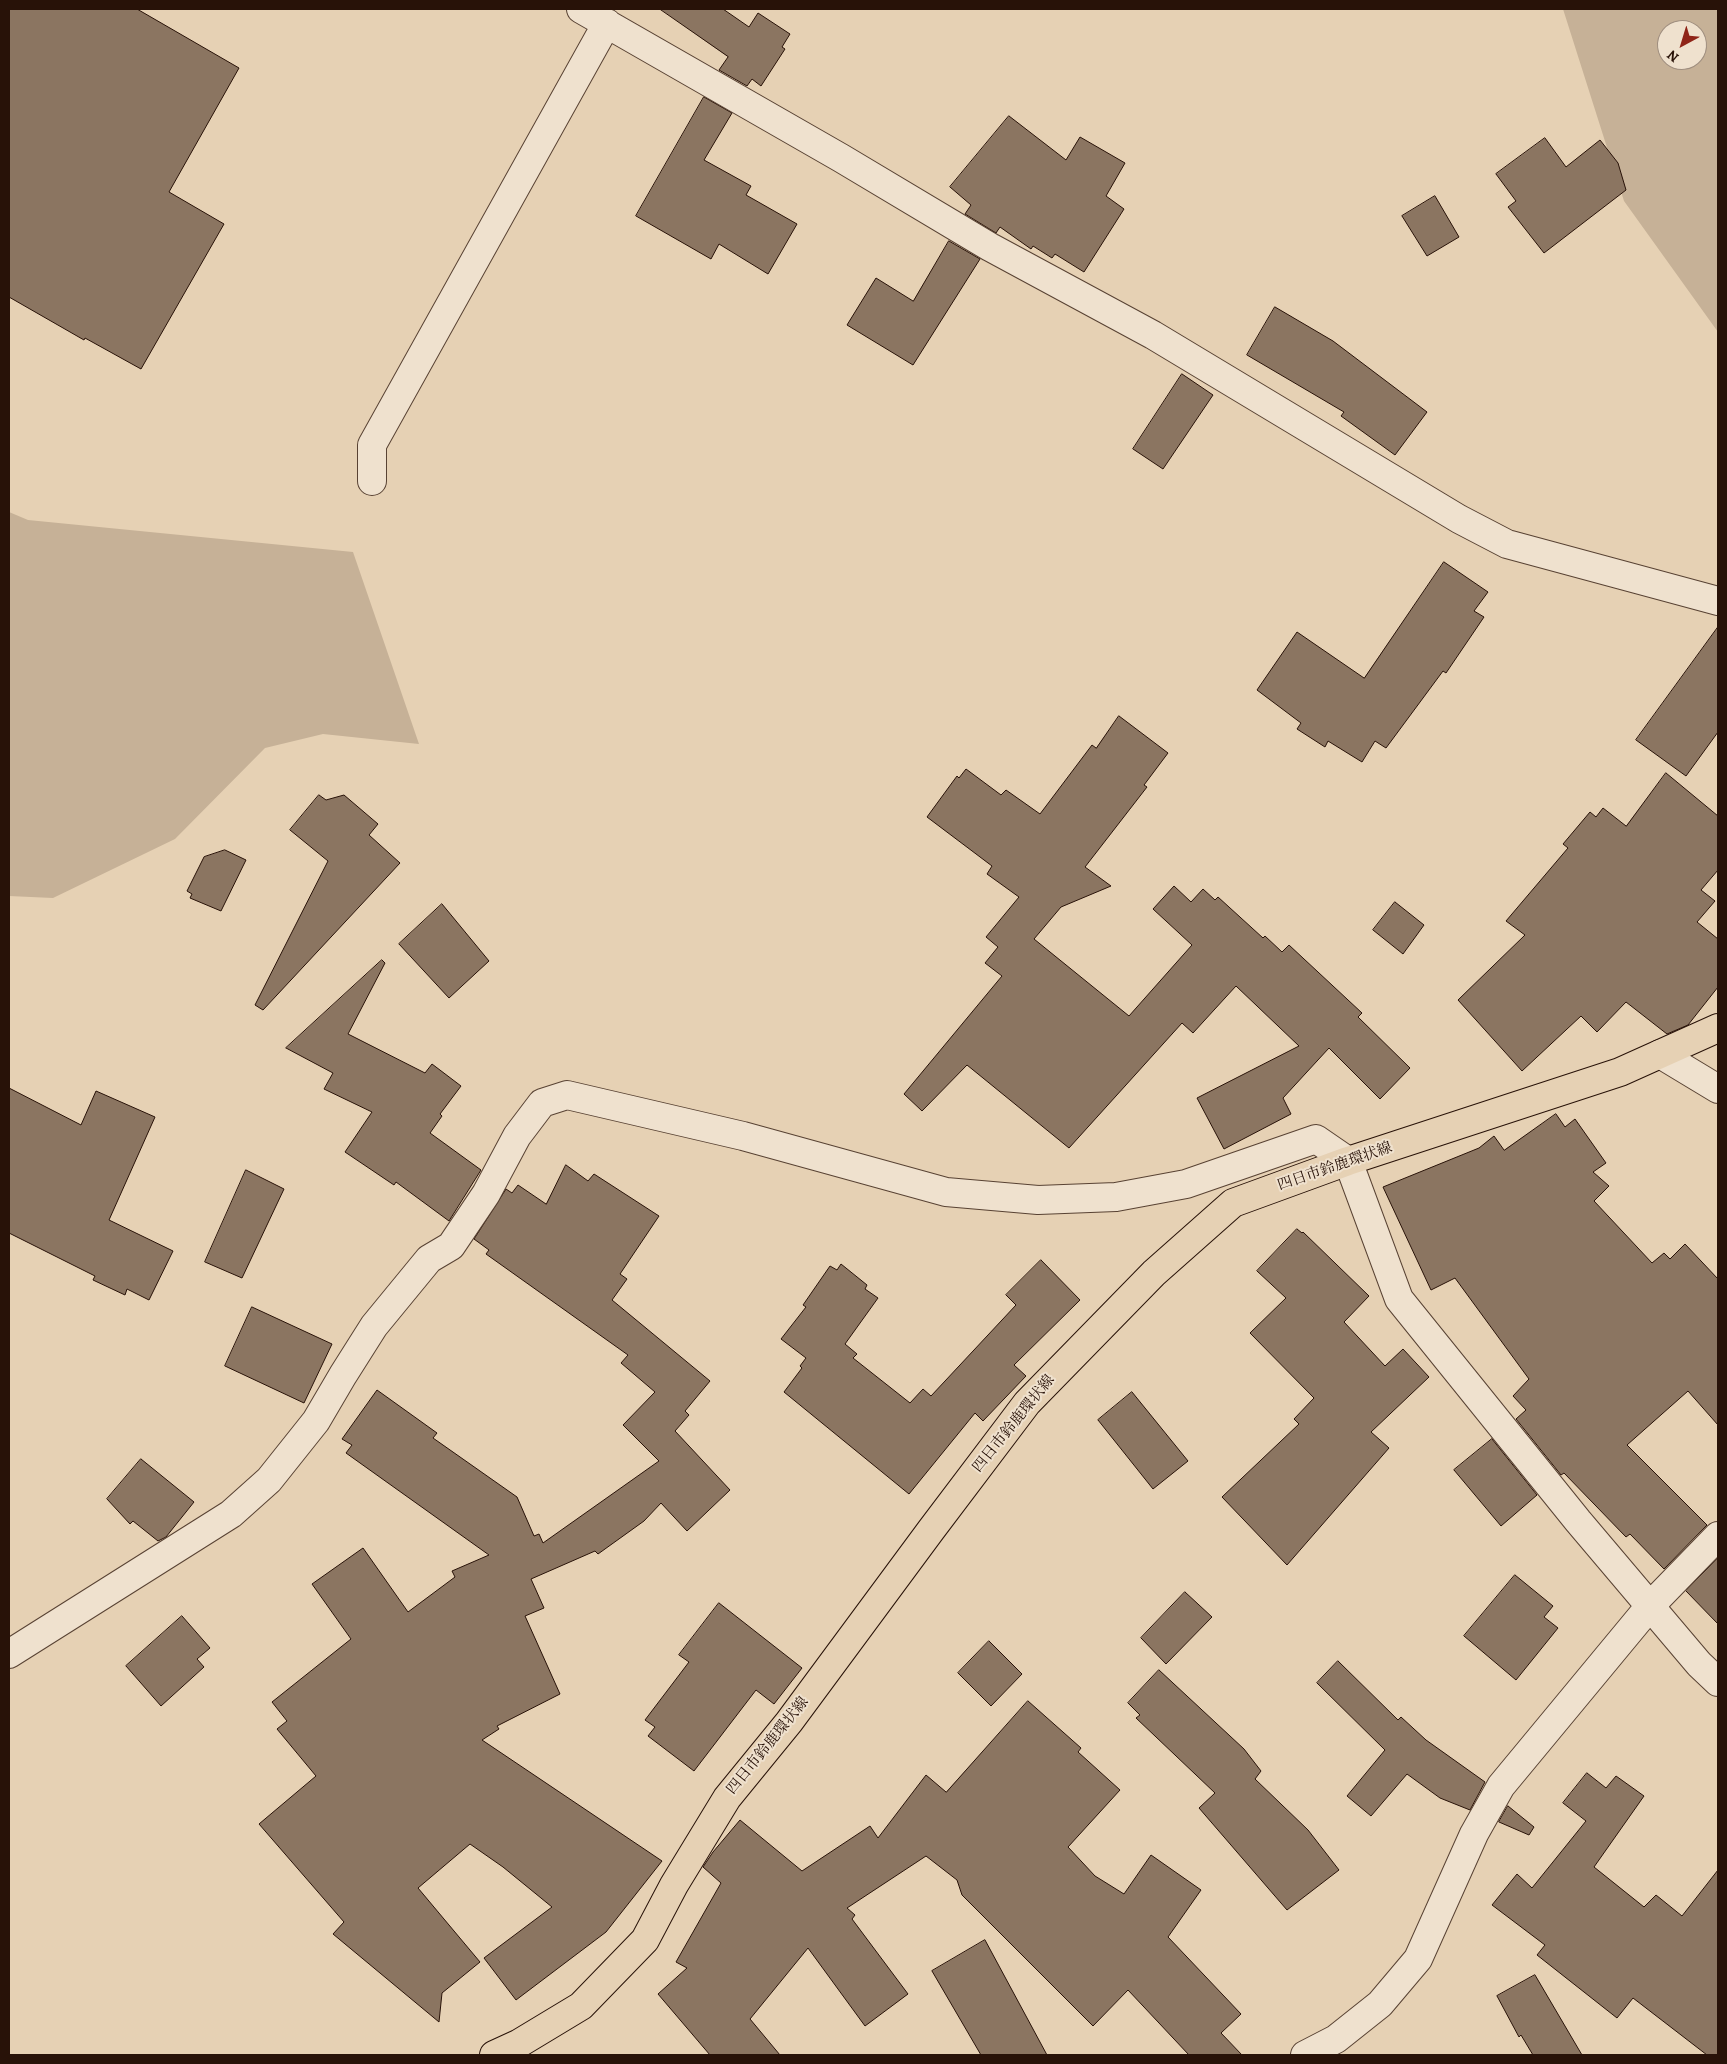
<!DOCTYPE html>
<meta charset="utf-8">
<style>
body{margin:0}
#map{position:relative;width:1727px;height:2064px;overflow:hidden;background:#e6d1b4;font-family:Alegreya,serif}
canvas{display:block}
.frame{position:absolute;inset:0;border:10px solid #281208;pointer-events:none}
.north{position:absolute;left:1657px;top:20px;width:50px;height:50px;box-sizing:border-box;background:#efe1ce;border:1px solid #9f8e7f;border-radius:50%;rotate:219deg;font-size:14px;font-weight:700;line-height:20px;text-align:center;color:#281208}
.north::after{content:'';display:block;margin:auto;width:18px;height:22px;background:#8f2418;clip-path:polygon(50% 0,100% 100%,50% 72%,0 100%)}
</style>
<div id="map">
<canvas width="1727" height="2064"></canvas>
<div class="frame"></div>
<div class="north">N</div>
</div>
<script>
const g = document.querySelector('canvas').getContext('2d');
g.lineJoin = 'round';
function paint(path, color) { g.fillStyle = color; g.fill(path, 'evenodd'); }
function strokePath(path, color, width, dash) { g.strokeStyle = color; g.lineWidth = width; g.lineCap = dash ? 'butt' : 'round'; g.setLineDash(dash || []); g.stroke(path); }
function label(font, color, halo, rows, align = 'center') {
  g.font = font + ' Alegreya,"Noto Serif JP",serif'; g.lineWidth = 4; g.setLineDash([]); g.textBaseline = 'middle'; g.strokeStyle = halo; g.fillStyle = color; for (const [text, x, y, turn = 0] of rows) {
    g.save(); g.translate(x, y); g.rotate((+turn || 0) * Math.PI / 180); g.textAlign = isNaN(turn) ? turn : align; if (halo) g.strokeText(text, 0, 0); g.fillText(text, 0, 0); g.restore();
  }
}
paint(new Path2D(`
 M 1563,9 L 1718,9 L 1718,332 L 1624,201 ZM 1667,30 L 1697,30 L 1697,60 L 1667,60 Z
 M 9,512 L 28,520 L 353,552 L 419,744 L 323,734 L 265,748 L 175,839 L 53,898 L 9,896 Z`), '#c6b197');
const building = new Path2D(`
 M 9,9 L 137,9 L 239,68 L 169,192 L 224,224 L 141,369 L 85,338 L 84,340 L 9,297 Z
 M 660,9 L 723,9 L 749,27 L 758,13 L 790,34 L 782,47 L 785,49 L 761,86 L 752,79 L 747,86 L 719,70 L 728,57 Z
 M 704,97 L 732,113 L 704,160 L 751,186 L 746,195 L 797,224 L 768,274 L 719,244 L 711,259 L 636,216 Z
 M 1009,116 L 1066,160 L 1080,137 L 1125,163 L 1106,196 L 1124,209 L 1084,272 L 1055,254 L 1052,258 L 1033,246 L 1031,249 L 1000,227 L 996,233 L 965,214 L 971,205 L 950,187 Z
 M 1545,138 L 1566,167 L 1600,140 L 1618,163 L 1626,190 L 1544,253 L 1508,207 L 1516,201 L 1496,174 Z
 M 1435,196 L 1459,237 L 1427,256 L 1402,216 Z
 M 949,241 L 980,259 L 913,365 L 847,325 L 876,278 L 913,301 Z
 M 1275,307 L 1333,341 L 1427,412 L 1395,455 L 1341,416 L 1344,412 L 1247,355 Z
 M 1182,374 L 1213,395 L 1163,469 L 1133,449 Z
 M 1444,562 L 1488,592 L 1474,611 L 1484,617 L 1446,673 L 1443,671 L 1386,748 L 1375,741 L 1362,762 L 1328,741 L 1325,747 L 1297,729 L 1301,723 L 1257,690 L 1297,632 L 1364,678 Z
 M 1718,627 L 1718,732 L 1686,776 L 1636,740 Z
 M 1119,716 L 1168,753 L 1144,785 L 1147,787 L 1085,867 L 1111,886 L 1061,907 L 1034,939 L 1129,1016 L 1192,945 L 1153,909 L 1174,886 L 1191,902 L 1203,889 L 1215,900 L 1218,897 L 1263,938 L 1265,936 L 1282,952 L 1289,945 L 1362,1013 L 1358,1017 L 1410,1068 L 1380,1099 L 1329,1048 L 1283,1098 L 1291,1114 L 1224,1149 L 1197,1098 L 1299,1046 L 1236,986 L 1193,1033 L 1182,1023 L 1069,1148 L 967,1065 L 922,1111 L 904,1094 L 1002,976 L 985,963 L 998,947 L 986,937 L 1019,897 L 987,874 L 992,866 L 927,817 L 957,776 L 959,778 L 966,769 L 1001,795 L 1006,790 L 1040,814 L 1092,745 L 1096,748 Z
 M 1666,773 L 1718,816 L 1718,870 L 1701,890 L 1715,901 L 1697,922 L 1718,939 L 1718,987 L 1688,1025 L 1667,1034 L 1626,1002 L 1597,1032 L 1581,1016 L 1522,1071 L 1458,1000 L 1525,935 L 1506,921 L 1568,848 L 1563,844 L 1590,812 L 1596,817 L 1603,808 L 1626,826 Z
 M 319,795 L 326,800 L 344,795 L 378,824 L 369,835 L 400,863 L 263,1010 L 255,1005 L 328,861 L 290,830 Z
 M 225,850 L 246,860 L 221,911 L 190,898 L 192,894 L 187,891 L 204,857 Z
 M 1395,902 L 1424,925 L 1403,954 L 1373,930 Z
 M 442,904 L 489,961 L 449,998 L 399,944 Z
 M 382,960 L 385,963 L 348,1034 L 425,1073 L 432,1064 L 461,1086 L 440,1114 L 442,1116 L 430,1133 L 481,1170 L 449,1221 L 396,1182 L 394,1185 L 345,1152 L 372,1112 L 324,1089 L 333,1073 L 286,1048 Z
 M 9,1088 L 81,1125 L 96,1091 L 155,1117 L 109,1220 L 173,1251 L 149,1300 L 127,1289 L 125,1295 L 93,1280 L 95,1276 L 9,1233 Z
 M 1556,1114 L 1565,1127 L 1575,1119 L 1606,1163 L 1593,1172 L 1609,1186 L 1594,1201 L 1652,1263 L 1664,1253 L 1670,1259 L 1685,1244 L 1718,1279 L 1718,1425 L 1688,1391 L 1627,1445 L 1707,1525 L 1664,1569 L 1630,1534 L 1626,1537 L 1564,1473 L 1561,1475 L 1516,1419 L 1526,1410 L 1513,1396 L 1529,1379 L 1455,1278 L 1431,1290 L 1383,1187 L 1479,1148 L 1494,1136 L 1504,1150 Z
 M 566,1165 L 588,1181 L 594,1174 L 659,1216 L 620,1274 L 627,1279 L 612,1300 L 710,1381 L 685,1411 L 689,1415 L 675,1431 L 730,1490 L 687,1531 L 661,1503 L 644,1521 L 598,1554 L 595,1551 L 531,1579 L 544,1608 L 525,1616 L 560,1694 L 497,1726 L 499,1729 L 482,1740 L 662,1861 L 606,1932 L 516,2000 L 484,1958 L 552,1907 L 503,1867 L 470,1844 L 418,1888 L 480,1962 L 442,1993 L 439,2022 L 333,1934 L 344,1922 L 259,1824 L 316,1776 L 277,1729 L 287,1721 L 272,1702 L 351,1639 L 312,1584 L 363,1548 L 408,1612 L 455,1577 L 452,1571 L 489,1555 L 346,1453 L 352,1445 L 342,1439 L 377,1390 L 437,1433 L 433,1438 L 517,1497 L 534,1536 L 539,1534 L 543,1543 L 659,1461 L 623,1425 L 655,1392 L 621,1363 L 628,1355 L 486,1254 L 489,1250 L 474,1239 L 506,1189 L 512,1193 L 518,1185 L 546,1204 Z
 M 246,1170 L 284,1189 L 242,1278 L 205,1262 Z
 M 1297,1229 L 1302,1233 L 1303,1232 L 1369,1296 L 1344,1322 L 1385,1366 L 1403,1349 L 1429,1377 L 1371,1432 L 1389,1448 L 1287,1565 L 1222,1497 L 1299,1424 L 1294,1419 L 1314,1398 L 1250,1333 L 1286,1298 L 1257,1271 Z
 M 1041,1260 L 1080,1300 L 1014,1365 L 1026,1376 L 983,1421 L 975,1413 L 909,1494 L 784,1392 L 802,1368 L 800,1366 L 806,1358 L 781,1339 L 806,1307 L 803,1305 L 830,1266 L 837,1270 L 841,1264 L 867,1285 L 865,1289 L 878,1298 L 845,1344 L 857,1354 L 853,1358 L 910,1403 L 923,1389 L 931,1396 L 1016,1305 L 1006,1295 Z
 M 252,1307 L 332,1344 L 304,1403 L 225,1366 Z
 M 1132,1392 L 1188,1461 L 1153,1489 L 1098,1420 Z
 M 1492,1439 L 1537,1495 L 1501,1526 L 1454,1470 Z
 M 141,1459 L 194,1502 L 166,1537 L 158,1541 L 133,1521 L 130,1524 L 107,1499 Z
 M 1718,1558 L 1718,1624 L 1686,1591 Z
 M 1515,1575 L 1553,1606 L 1544,1617 L 1558,1628 L 1516,1680 L 1464,1636 Z
 M 1185,1592 L 1212,1617 L 1166,1664 L 1141,1638 Z
 M 719,1603 L 802,1668 L 774,1704 L 756,1690 L 694,1771 L 648,1736 L 655,1727 L 645,1720 L 689,1662 L 679,1655 Z
 M 182,1616 L 210,1648 L 197,1659 L 204,1667 L 161,1706 L 126,1666 Z
 M 989,1641 L 1022,1674 L 991,1706 L 958,1673 Z
 M 1338,1661 L 1398,1720 L 1401,1717 L 1426,1740 L 1485,1782 L 1470,1810 L 1440,1798 L 1407,1774 L 1371,1816 L 1347,1796 L 1385,1750 L 1317,1683 Z
 M 1159,1670 L 1244,1749 L 1261,1771 L 1255,1779 L 1308,1830 L 1339,1870 L 1287,1910 L 1199,1808 L 1215,1793 L 1136,1718 L 1140,1715 L 1128,1703 Z
 M 1028,1701 L 1081,1748 L 1078,1752 L 1120,1790 L 1068,1847 L 1095,1876 L 1124,1894 L 1151,1855 L 1201,1890 L 1168,1937 L 1241,2014 L 1221,2033 L 1242,2055 L 1189,2055 L 1128,1990 L 1093,2026 L 962,1895 L 957,1880 L 926,1856 L 847,1908 L 855,1915 L 852,1919 L 908,1994 L 865,2026 L 808,1948 L 750,2019 L 780,2055 L 710,2055 L 658,1994 L 687,1968 L 676,1962 L 721,1883 L 703,1867 L 713,1852 L 740,1820 L 802,1871 L 870,1826 L 878,1838 L 926,1775 L 946,1792 Z
 M 1587,1773 L 1606,1788 L 1616,1776 L 1644,1796 L 1594,1867 L 1644,1907 L 1656,1895 L 1682,1916 L 1718,1870 L 1718,2055 L 1707,2055 L 1633,1998 L 1617,2018 L 1537,1955 L 1545,1945 L 1492,1905 L 1517,1874 L 1532,1888 L 1586,1821 L 1563,1803 Z
 M 1508,1806 L 1534,1827 L 1529,1835 L 1499,1822 Z
 M 985,1940 L 1047,2055 L 981,2055 L 932,1971 Z
 M 1535,1975 L 1582,2055 L 1533,2055 L 1521,2035 L 1519,2037 L 1497,1996 Z`);
paint(building, '#8b7561');
strokePath(building, '#281208', 1);
const street = new Path2D(`
 M 581,9 L 841,158 L 990,247 L 1153,335 L 1459,519 L 1507,544 L 1718,601
 M 372,481 L 372,445 L 607,23
 M 1660,1054 L 1718,1089
 M 9,1654 L 231,1514 L 269,1480 L 316,1421 L 343,1375 L 374,1326 L 429,1259 L 451,1246 L 486,1194 L 517,1136 L 542,1103 L 567,1095 L 743,1136 L 946,1192 L 1038,1200 L 1116,1197 L 1186,1184 L 1316,1139 L 1348,1161 L 1399,1299 L 1578,1521 L 1699,1664 L 1718,1682
 M 1305,2055 L 1336,2039 L 1380,2004 L 1418,1959 L 1474,1834 L 1501,1786 L 1650,1606 L 1718,1536`);
const primary = new Path2D(`
 M 494,2055 L 518,2044 L 581,2006 L 645,1940 L 674,1885 L 727,1798 L 789,1722 L 931,1530 L 1027,1403 L 1154,1273 L 1233,1203 L 1348,1161 L 1620,1072 L 1718,1028`);
strokePath(street, '#584233', 30);
strokePath(primary, '#281208', 30);
strokePath(street, '#efe1ce', 28);
strokePath(primary, '#e6d1b4', 28);
label('15px', '#281208', '#efe1ce', [
 ["四日市鈴鹿環状線",1335,1167,-19],
 ["四日市鈴鹿環状線",1014,1424,-51],
 ["四日市鈴鹿環状線",768,1746,-51]
]);
</script>
